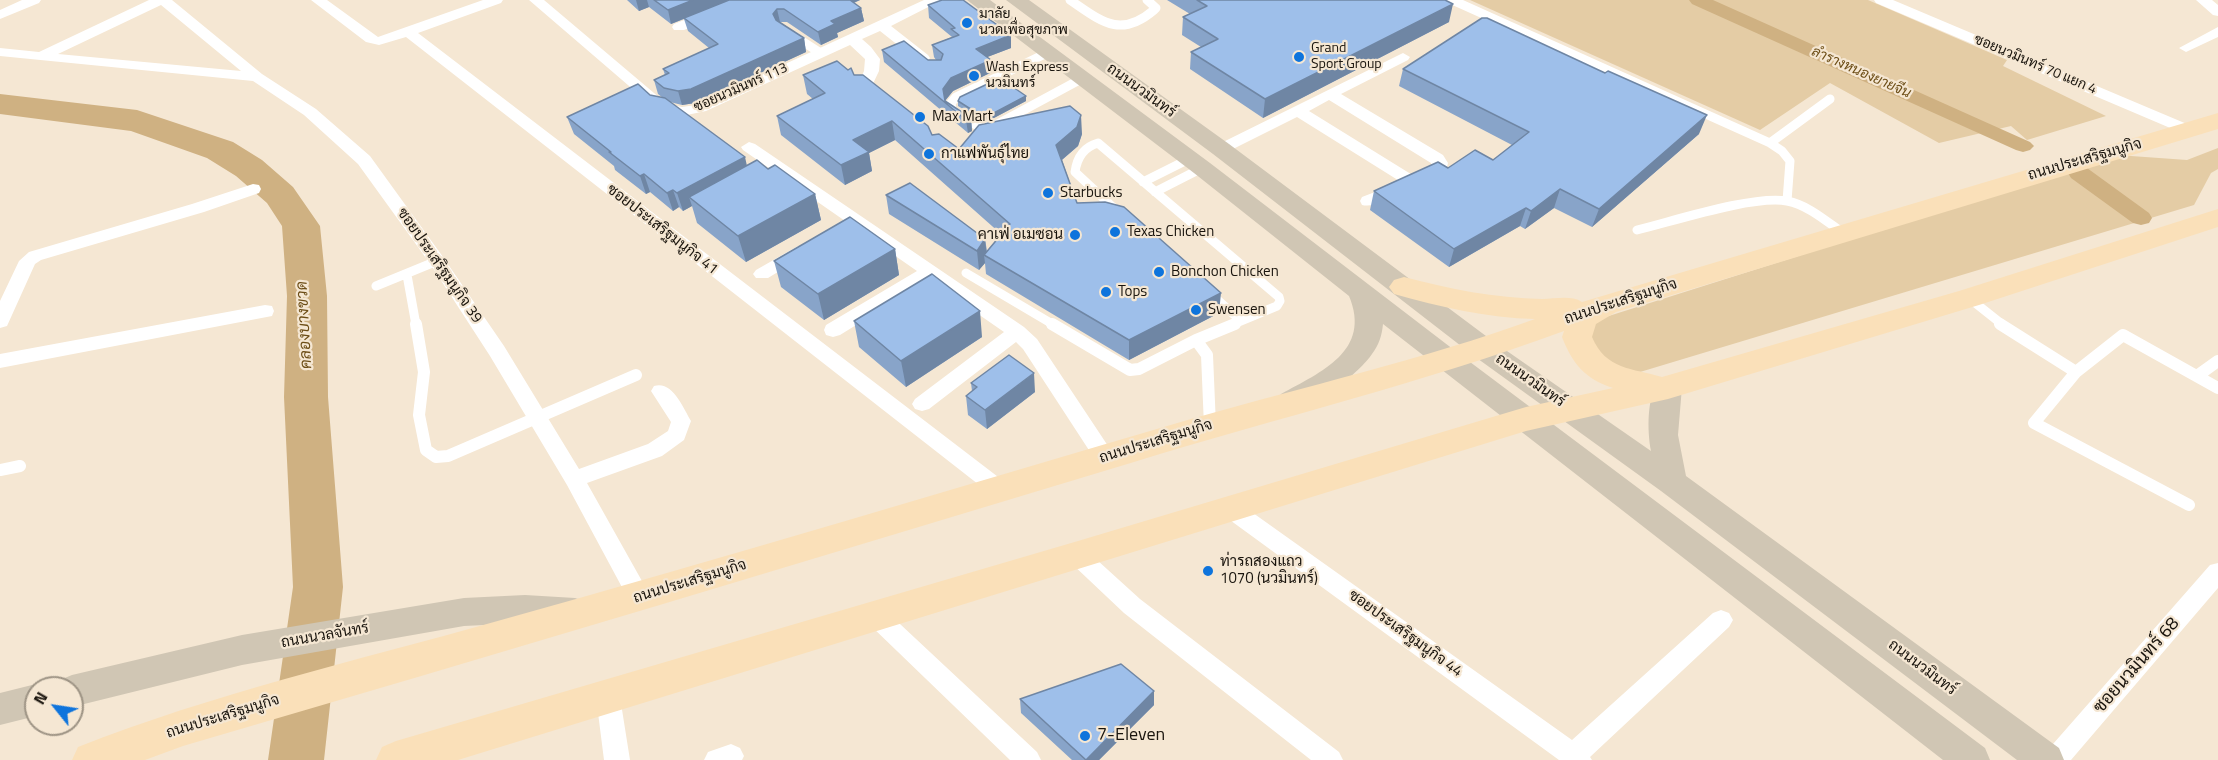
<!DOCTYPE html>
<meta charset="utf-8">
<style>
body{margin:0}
#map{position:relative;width:2218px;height:760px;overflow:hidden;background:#f5e7d3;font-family:"Titillium Web",sans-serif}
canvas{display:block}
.north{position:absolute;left:24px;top:676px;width:60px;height:60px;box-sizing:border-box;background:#f5e7d3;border:2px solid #9d9384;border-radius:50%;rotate:300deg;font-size:16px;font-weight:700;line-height:24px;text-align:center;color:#19140d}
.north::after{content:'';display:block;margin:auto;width:21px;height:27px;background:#0e74dc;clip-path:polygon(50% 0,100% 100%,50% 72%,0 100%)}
</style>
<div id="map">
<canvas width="2218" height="760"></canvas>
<div class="north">N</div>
</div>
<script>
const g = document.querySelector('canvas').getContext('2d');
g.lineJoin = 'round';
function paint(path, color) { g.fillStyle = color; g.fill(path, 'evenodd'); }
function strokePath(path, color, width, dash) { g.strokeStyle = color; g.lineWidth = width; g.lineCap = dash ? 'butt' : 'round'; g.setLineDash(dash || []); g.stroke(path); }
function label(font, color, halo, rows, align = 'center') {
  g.font = font + ' "Titillium Web",Sarabun,sans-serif'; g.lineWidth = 4.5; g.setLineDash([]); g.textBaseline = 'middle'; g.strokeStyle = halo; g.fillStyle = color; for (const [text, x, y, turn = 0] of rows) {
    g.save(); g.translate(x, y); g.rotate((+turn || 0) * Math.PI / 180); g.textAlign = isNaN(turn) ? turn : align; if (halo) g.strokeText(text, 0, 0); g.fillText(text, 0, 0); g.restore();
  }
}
paint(new Path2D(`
 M 1470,0 L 1868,0 L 2007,60 L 2003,66 L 2106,116 L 2027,140 L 2011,126 L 1939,143 L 1830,83 L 1760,130 Z
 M 2218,148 L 2218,169 L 2211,173 L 2194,205 L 1640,372 L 1616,367 L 1589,345 L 1593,321 L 2117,155 L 2187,160 Z`), '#e4cca5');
paint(new Path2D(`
 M 1689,0 L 1713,0 L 2030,142 L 2034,146 L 2030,150 L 2023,152 L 2016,150 L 1692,4 Z
 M 2079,166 L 2087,168 L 2149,213 L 2152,218 L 2149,223 L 2141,225 L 2133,223 L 2071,178 L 2068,173 L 2071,168 Z`), '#cfb182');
paint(new Path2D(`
 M 0,94 L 137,110 L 233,142 L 262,160 L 293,187 L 320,226 L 327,296 L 328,397 L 343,587 L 324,760 L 268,760 L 293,587 L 284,397 L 287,296 L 282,226 L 267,203 L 236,176 L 207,158 L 131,131 L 0,114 Z`), '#cfb182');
strokePath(new Path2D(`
 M 1070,0 C 1101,21 1120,39 1154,10 L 1156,8 L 1147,0
 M 1452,0 L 1770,143 L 1830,99
 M 794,36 L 819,52
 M 1049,52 L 956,97 L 951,103 L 952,110 L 979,127 L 994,126 L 1083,78
 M 1770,143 L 1782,151 L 1790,161 L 1787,201
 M 1143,182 L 1189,159
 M 1155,192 L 1202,168
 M 1117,211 L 1075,172 C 1077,157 1084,147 1098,143 L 1279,297 L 1280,301 L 1277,306 L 1231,325
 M 1637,230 C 1674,221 1753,195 1787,201 C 1808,205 1826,221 1843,233
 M 966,273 L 1054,325
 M 407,275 L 416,325
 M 376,286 L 437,261
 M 1210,293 L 1241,321
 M 1969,298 L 2003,325`), '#fff', 9);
strokePath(new Path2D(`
 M 416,324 L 424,372 L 419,415 L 426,450 L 436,457 L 448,456 L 636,375
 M 1052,324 L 1130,370 L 1139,369 L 1196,340 L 1235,324
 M 2000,324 L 2076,372
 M 1196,340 L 1207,355 L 1210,426
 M 2197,376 L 2218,361
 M 0,470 L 20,466
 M 2189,505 L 2034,423 L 2076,372 L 2123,335 L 2218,388`), '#fff', 12);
paint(new Path2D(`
 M 22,0 L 41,0 L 39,3 L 0,19 L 0,10 Z
 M 149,0 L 172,0 L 262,74 L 316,109 L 370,156 L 443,257 L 504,346 L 579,469 L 648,444 L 668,431 L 671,422 L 651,391 L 654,386 C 672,380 683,407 691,421 L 684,440 L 662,456 L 587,483 L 647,590 L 650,597 L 647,604 L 639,607 L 631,604 L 567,485 L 490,356 L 431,265 L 358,164 L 304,115 L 253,81 L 0,56 L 0,48 L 39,52 ZM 161,5 L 241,71 L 58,54 Z
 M 311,0 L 327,0 L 378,37 L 483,0 L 503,0 L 501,3 L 418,33 L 1006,483 L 1010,489 L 1006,495 L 999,497 L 992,495 L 406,37 L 379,45 L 366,42 Z
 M 529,0 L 544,0 L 667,104 L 682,107 L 696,105 L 924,0 L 942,0 L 891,26 L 928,55 L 930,58 L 928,61 L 918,61 L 880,31 L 862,39 L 871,47 L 880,59 L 879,71 L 869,92 L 859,92 L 856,89 L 864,71 L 865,59 L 850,45 L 706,111 L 682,116 L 657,110 Z
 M 735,0 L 754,0 L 752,3 L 684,30 L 674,30 L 672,27 L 674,24 Z
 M 1874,0 L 1893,0 L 2194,127 L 2196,130 L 2194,133 L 2182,133 L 1876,3 Z
 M 2196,0 L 2212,0 L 2218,5 L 2218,16 L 2213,15 Z
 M 2218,27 L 2218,37 L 2186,52 L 2179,48 Z
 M 1403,53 L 1410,57 L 1408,60 L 1341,94 L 1443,155 L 1448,163 L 1446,171 C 1429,181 1380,210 1362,205 L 1360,201 L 1362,197 L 1401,182 L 1297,117 L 1227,152 L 1215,152 L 1213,149 L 1215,146 ZM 1329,100 L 1431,163 L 1432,165 L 1414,176 L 1309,111 Z
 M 749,142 L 755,144 L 1024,327 L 1037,339 L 1112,452 L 1115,458 L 1112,464 L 1105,466 L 1098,464 L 1023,349 L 1016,342 L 929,409 L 922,411 L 915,409 L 912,404 L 915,399 L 1004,332 L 929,280 L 840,335 L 833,337 L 826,335 L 824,330 L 826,325 L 917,271 L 743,150 L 741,147 Z
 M 253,184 L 259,185 L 261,189 L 259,193 L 204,212 L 41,260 L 35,264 L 7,326 L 0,328 L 0,301 L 19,261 L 29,252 L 192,204 Z
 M 798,246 L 804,248 L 807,252 L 804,256 L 768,278 L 756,278 L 753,274 L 756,270 Z
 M 265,305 L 272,306 L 274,311 L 272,316 L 0,368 L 0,354 Z
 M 1231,500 L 1239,503 L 1572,740 L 1713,613 L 1721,610 L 1729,613 L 1733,620 L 1729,627 L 1590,757 L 1592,760 L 1559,760 L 1223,515 L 1220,509 L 1223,503 Z
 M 1078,547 L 1086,550 L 1140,599 L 1339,752 L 1343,760 L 1311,760 L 1124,613 L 1070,562 L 1067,556 L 1070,550 Z
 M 2218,563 L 2218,588 L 2071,760 L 2042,760 L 2046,752 L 2210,565 Z
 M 877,607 L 885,610 L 1037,752 L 1041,760 L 1010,760 L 869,624 L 866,617 L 869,610 Z
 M 608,686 L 617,689 L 620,697 L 630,760 L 604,760 L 596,697 L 599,689 Z
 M 731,744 L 740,748 L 744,756 L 742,760 L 704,760 L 708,752 Z`), '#fff');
paint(new Path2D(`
 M 967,0 L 990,0 L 1210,163 L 1458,353 L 1985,748 L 1990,760 L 1943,760 L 1383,324 C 1382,335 1379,345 1372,354 C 1362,370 1309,414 1290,412 C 1287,412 1284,411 1281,410 L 1277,402 L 1281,394 C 1321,372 1372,351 1349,296 L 1194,173 Z
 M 1006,0 L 1029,0 L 1229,144 L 1494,342 L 1651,451 C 1647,430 1647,399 1658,380 L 1668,376 L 1678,380 L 1682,387 L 1678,435 L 1686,476 L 2059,748 L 2064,760 L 2017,760 L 1661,491 L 1474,356 L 1213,154 Z
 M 525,595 L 575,598 L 587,602 L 592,612 L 587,622 L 575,626 L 525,623 L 464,626 L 242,665 L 72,707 L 72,688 L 56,688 L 60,680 L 72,675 L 242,635 L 464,598 Z
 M 36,684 L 47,688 L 36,688 L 36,716 L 0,725 L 0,693 Z`), '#d0c6b4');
paint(new Path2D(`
 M 2218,113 L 2218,129 L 1616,312 L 1596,324 L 1592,337 C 1606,370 1632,368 1662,377 L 1959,291 L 2218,209 L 2218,227 L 1979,305 L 1668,399 L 1526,431 L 458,760 L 376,760 L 382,747 L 396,741 L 1078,541 L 1526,407 L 1613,388 C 1585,379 1572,363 1562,337 L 1564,331 C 1423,383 1277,418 1134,462 C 817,558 501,653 183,746 L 145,760 L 72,760 L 78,747 C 212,694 355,661 494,622 C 727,557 959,487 1191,419 C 1306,386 1422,360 1535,319 C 1487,318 1440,307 1394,294 L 1389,287 L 1394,280 L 1404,277 C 1449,289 1495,298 1542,299 C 1555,299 1571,295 1582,302 Z`), '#fae0b9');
paint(new Path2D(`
 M 627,0 L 860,0 L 854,3 L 861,8 L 864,21 L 837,33 L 838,37 L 821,45 L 787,22 L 780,22 L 804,38 L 806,52 L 695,103 L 682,105 L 670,102 L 747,166 L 768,169 L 815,194 L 821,220 L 746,262 L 697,223 L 692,206 L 683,211 L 679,207 L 673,211 L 650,192 L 646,194 L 615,170 L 614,166 L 574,134 L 567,117 L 650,95 L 663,98 L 658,94 L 654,80 L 665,75 L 663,69 L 709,48 L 688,31 L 684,19 L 671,24 L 649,7 L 639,11 Z
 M 1167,0 L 1445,0 L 1449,22 L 1263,118 L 1190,69 L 1191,52 L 1201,47 L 1182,35 L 1183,17 L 1190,14 Z
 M 928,5 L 1011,35 L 1011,48 L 987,57 L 992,72 L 953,91 L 945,101 L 971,118 L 972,131 L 968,133 L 884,62 L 882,50 L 928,60 L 936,60 L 934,57 L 932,45 L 952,37 L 929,18 Z
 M 1403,69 L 1699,134 L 1592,227 L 1554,208 L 1525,229 L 1520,226 L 1449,267 L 1370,210 L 1374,191 L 1493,160 L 1512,145 L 1399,86 Z
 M 803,75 L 854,75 L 932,135 L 959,149 L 1082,134 L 1078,146 L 1062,160 L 1077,203 L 1219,313 L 1129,360 L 986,274 L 985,263 L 979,270 L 889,214 L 886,195 L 985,239 L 987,251 L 1001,234 L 895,140 L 869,153 L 872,171 L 845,185 L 781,135 L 777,116 L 813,99 L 807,94 Z
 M 1026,96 L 1026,101 L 992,119 L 981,120 L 958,106 L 958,101 Z
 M 895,249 L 899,275 L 824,320 L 781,287 L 774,261 Z
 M 854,321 L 982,337 L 906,387 L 859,347 Z
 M 971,383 L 1035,392 L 987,429 L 968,415 L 966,396 L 972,391 Z
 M 1154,691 L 1154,705 L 1099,760 L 1072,760 L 1021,713 L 1020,699 Z`), '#88a4c9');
paint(new Path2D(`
 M 636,0 L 647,0 L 649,7 L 639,11 Z
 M 693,0 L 729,0 L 671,24 L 668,10 Z
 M 842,0 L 860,0 L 843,7 Z
 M 1453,4 L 1449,22 L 1263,118 L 1265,99 Z
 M 861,8 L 864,21 L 837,33 L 838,37 L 821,45 L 818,32 L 831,21 Z
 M 777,9 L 780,22 L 776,27 L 773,14 Z
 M 1011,35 L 1011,48 L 977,61 L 976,49 Z
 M 804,38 L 806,52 L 695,103 L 682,105 L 678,91 Z
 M 991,60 L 992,72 L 953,91 L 944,102 L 943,89 L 951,78 Z
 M 1026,96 L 1026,101 L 992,119 L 992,114 Z
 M 1081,115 L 1082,134 L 1078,146 L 1057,164 L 1056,145 Z
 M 1707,115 L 1699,134 L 1592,227 L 1599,209 Z
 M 971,118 L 972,131 L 968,133 L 966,120 Z
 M 892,121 L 895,140 L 869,153 L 872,171 L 845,185 L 841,165 L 853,140 Z
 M 745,157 L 749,175 L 689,197 L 692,206 L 683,211 L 677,193 Z
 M 644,174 L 650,192 L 646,194 L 640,176 Z
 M 1560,189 L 1554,208 L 1525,229 L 1531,211 Z
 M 673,190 L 679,207 L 673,211 L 667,193 Z
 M 815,194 L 821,220 L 746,262 L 738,236 Z
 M 1526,208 L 1520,226 L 1449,267 L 1454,249 Z
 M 985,239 L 987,257 L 984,255 L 985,263 L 979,270 L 977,251 Z
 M 895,249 L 899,275 L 824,320 L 818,294 Z
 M 1221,293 L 1219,313 L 1129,360 L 1129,340 Z
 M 980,311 L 982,337 L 906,387 L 901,361 Z
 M 1034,373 L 1035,392 L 987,429 L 985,410 Z
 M 1154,691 L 1154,705 L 1099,760 L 1086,760 Z`), '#6f86a4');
const building = new Path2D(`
 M 654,0 L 693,0 L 668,10 Z
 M 729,0 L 850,0 L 861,8 L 831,21 L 835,24 L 818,32 L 784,9 L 777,9 L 773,14 L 776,20 L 804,38 L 691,89 L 678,91 L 664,88 L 654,80 L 669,73 L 663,69 L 718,44 L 684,18 Z
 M 942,0 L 963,0 L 1011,35 L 976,49 L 991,60 L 951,78 L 943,89 L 945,101 L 971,118 L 966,120 L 882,50 L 904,41 L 928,60 L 941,60 L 943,54 L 932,45 L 959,35 L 951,29 L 955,28 L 928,5 Z
 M 1197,0 L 1445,0 L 1453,4 L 1265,99 L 1191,52 L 1218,39 L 1183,17 L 1207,6 Z
 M 1482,18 L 1487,18 L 1605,73 L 1608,71 L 1707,115 L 1599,209 L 1560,189 L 1531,211 L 1526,208 L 1454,249 L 1374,191 L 1438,162 L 1448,168 L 1475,150 L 1493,160 L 1529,132 L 1403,69 Z
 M 837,61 L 848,70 L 851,68 L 854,75 L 863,75 L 928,126 L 932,135 L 939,134 L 959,149 L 979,125 L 1070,106 L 1081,115 L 1077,127 L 1056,145 L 1077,203 L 1105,202 L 1124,207 L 1221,293 L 1129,340 L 984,255 L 1010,224 L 892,121 L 853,140 L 869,152 L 841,165 L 777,116 L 825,93 L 803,75 Z
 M 1000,78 L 1026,96 L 992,114 L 980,115 L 958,101 L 960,97 Z
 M 638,84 L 650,95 L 665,98 L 745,157 L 677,193 L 673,190 L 667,193 L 644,174 L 640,176 L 609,152 L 611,152 L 567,117 Z
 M 757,160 L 768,169 L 775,165 L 815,194 L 738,236 L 689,197 Z
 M 910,183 L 985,239 L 977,251 L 886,195 Z
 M 850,217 L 895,249 L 818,294 L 774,261 Z
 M 932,274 L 980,311 L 901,361 L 854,321 Z
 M 1009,355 L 1034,373 L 985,410 L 966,396 L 977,387 L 971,383 Z
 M 1121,664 L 1154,691 L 1086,760 L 1020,699 Z`);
paint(building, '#9ebfea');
strokePath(building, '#6f86a4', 1.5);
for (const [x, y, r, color] of [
 [967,23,6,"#0e74dc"],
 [1299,57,6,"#0e74dc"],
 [974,76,6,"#0e74dc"],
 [920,117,6,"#0e74dc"],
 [929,154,6,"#0e74dc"],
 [1048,193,6,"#0e74dc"],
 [1115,232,6,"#0e74dc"],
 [1075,235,6,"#0e74dc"],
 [1159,272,6,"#0e74dc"],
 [1106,292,6,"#0e74dc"],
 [1196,310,6,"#0e74dc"],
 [1208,571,6,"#0e74dc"],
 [1085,736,6,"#0e74dc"]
]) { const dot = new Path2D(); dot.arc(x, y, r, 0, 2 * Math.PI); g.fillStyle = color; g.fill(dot); strokePath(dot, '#f5e7d3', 2); }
label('14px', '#19140d', '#f5e7d3', [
 ["มาลัย",979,15],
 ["นวดเพื่อสุขภาพ",979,31],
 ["Grand",1311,49],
 ["Sport Group",1311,65],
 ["Wash Express",986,68],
 ["นวมินทร์",986,84]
], 'left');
label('14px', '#19140d', '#f5e7d3', [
 ["ซอยนวมินทร์ 70 แยก 4",2035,65,23],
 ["ซอยนวมินทร์ 113",741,88,-24]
]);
label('italic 14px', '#6d4e17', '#f5e7d3', [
 ["ลำรางหนองยายจีน",1861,73,24]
]);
label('15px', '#19140d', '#f5e7d3', [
 ["ถนนนวมินทร์",1141,91,36],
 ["ถนนประเสริฐมนูกิจ",2085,160,-16],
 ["ซอยประเสริฐมนูกิจ 41",662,230,38],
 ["ซอยประเสริฐมนูกิจ 39",439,266,55],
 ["ถนนประเสริฐมนูกิจ",1621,302,-18],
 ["ถนนนวมินทร์",1530,381,35],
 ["ถนนประเสริฐมนูกิจ",1156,442,-17],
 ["ถนนประเสริฐมนูกิจ",690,582,-17],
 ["ซอยประเสริฐมนูกิจ 44",1405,634,36],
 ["ถนนนวลจันทร์",325,636,-10],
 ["ถนนนวมินทร์",1922,668,37],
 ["ถนนประเสริฐมนูกิจ",223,717,-17]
]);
label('15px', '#19140d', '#f5e7d3', [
 ["Max Mart",932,117],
 ["กาแฟพันธุ์ไทย",941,154],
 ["Starbucks",1060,193],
 ["Texas Chicken",1127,232],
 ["คาเฟ่ อเมซอน",1063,235,"right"],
 ["Bonchon Chicken",1171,272],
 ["Tops",1118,292],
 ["Swensen",1208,310],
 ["ท่ารถสองแถว",1220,562],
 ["1070 (นวมินทร์)",1220,579]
], 'left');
label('italic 16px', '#6d4e17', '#f5e7d3', [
 ["คลองบางขวด",305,325,-93]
]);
label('18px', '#19140d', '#f5e7d3', [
 ["ซอยนวมินทร์ 68",2137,666,-49]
]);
label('18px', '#19140d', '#f5e7d3', [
 ["7-Eleven",1097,736]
], 'left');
</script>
